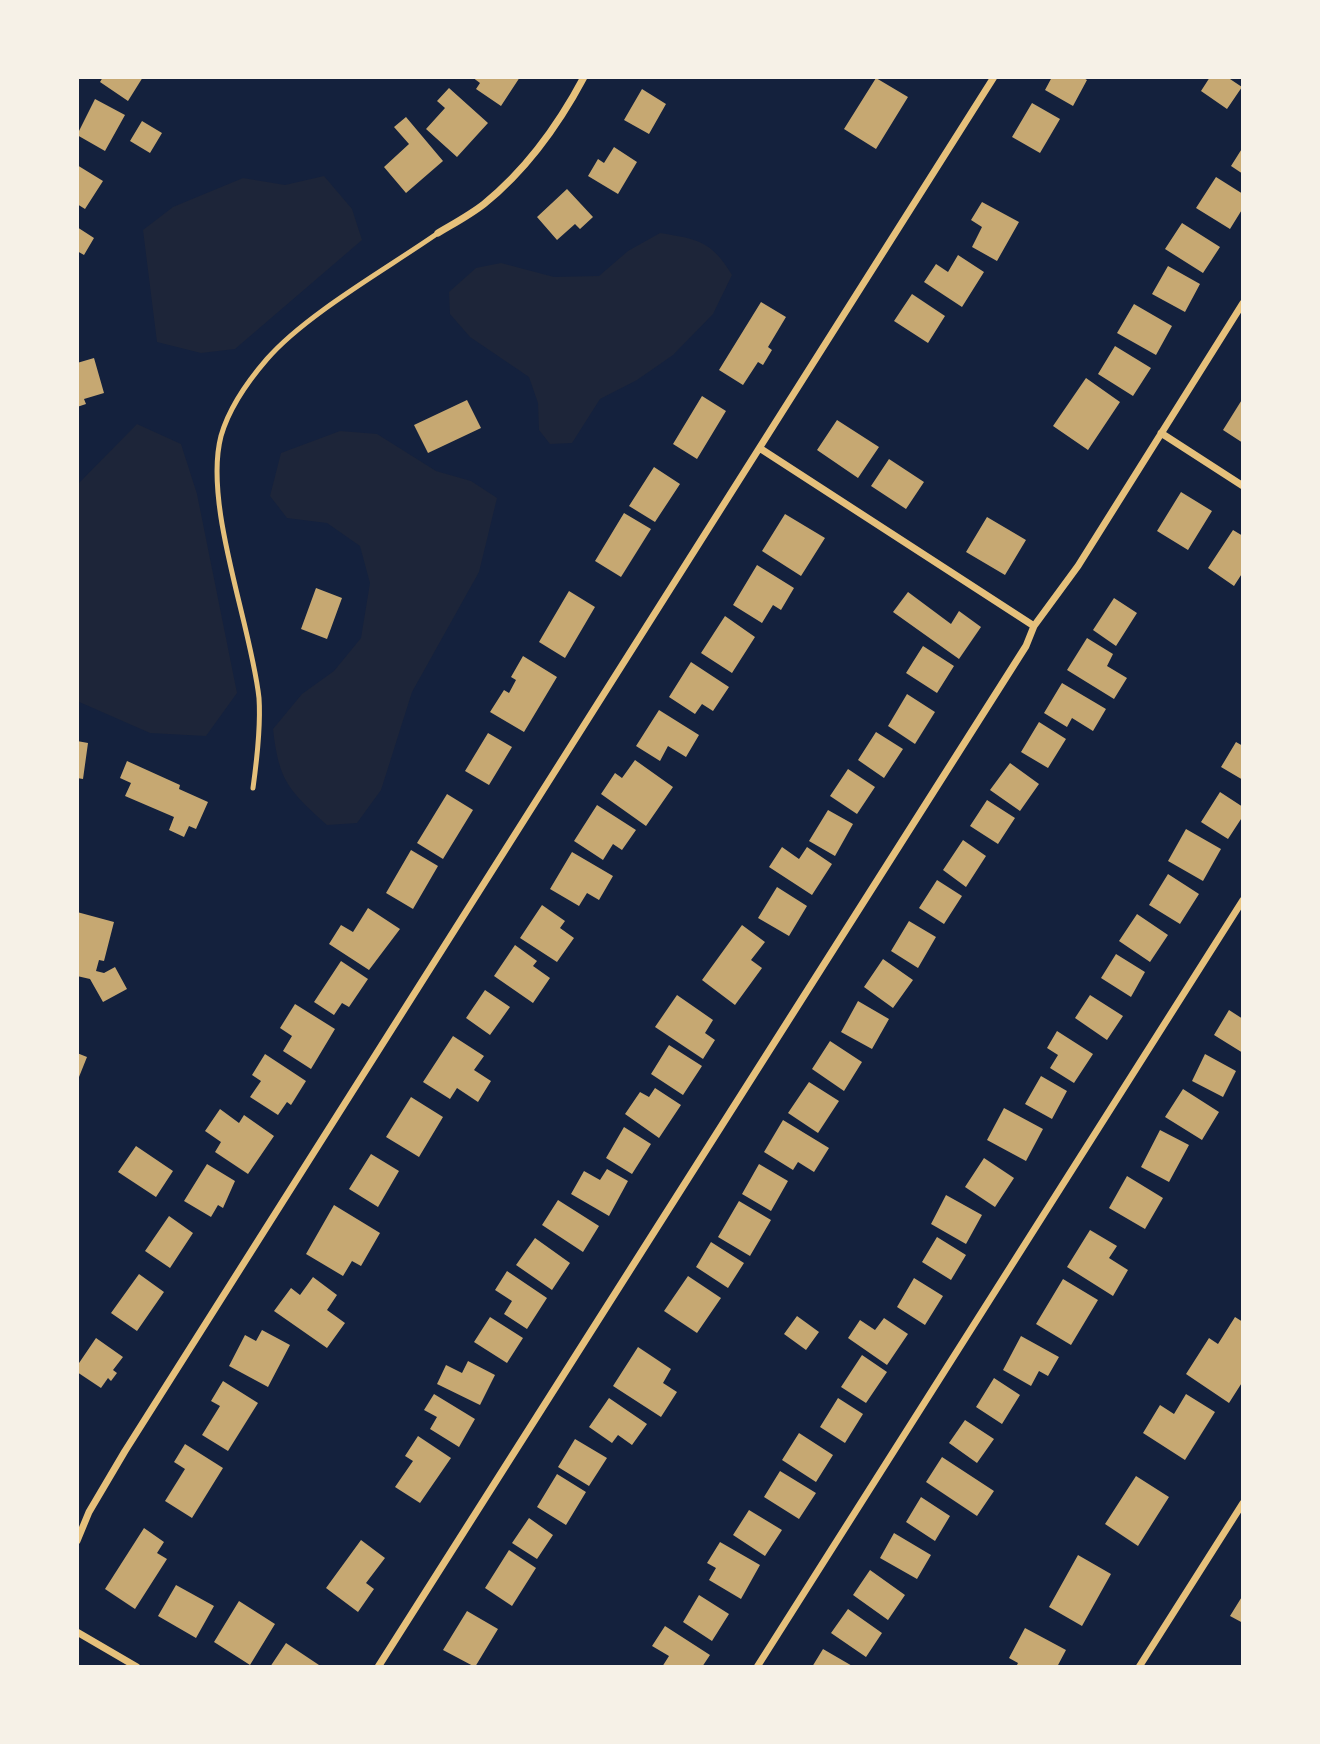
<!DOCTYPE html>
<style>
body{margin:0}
#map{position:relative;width:1320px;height:1744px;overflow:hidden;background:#14213d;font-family:Commissioner,sans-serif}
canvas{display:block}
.frame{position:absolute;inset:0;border:79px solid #f6f1e7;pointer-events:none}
</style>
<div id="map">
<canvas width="1320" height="1744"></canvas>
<div class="frame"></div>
</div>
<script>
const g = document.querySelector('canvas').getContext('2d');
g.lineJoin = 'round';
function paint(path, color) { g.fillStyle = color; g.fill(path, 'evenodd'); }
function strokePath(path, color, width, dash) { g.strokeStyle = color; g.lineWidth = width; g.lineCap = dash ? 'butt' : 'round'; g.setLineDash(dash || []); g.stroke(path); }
paint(new Path2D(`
 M 324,176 L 352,209 L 362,240 L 235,349 L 201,353 L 157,342 L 143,230 L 173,207 L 243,178 L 285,185 Z
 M 660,233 C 697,239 712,241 732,275 L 713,314 L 673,355 L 637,380 L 600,399 L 572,443 L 550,444 L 539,430 L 538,403 L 529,377 L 470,337 L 450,314 L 449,292 L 476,268 L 501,263 L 554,277 L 599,276 L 628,251 Z
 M 137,424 L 181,444 L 197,494 L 237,693 L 206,736 L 150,733 L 77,701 L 77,485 Z
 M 340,431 L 377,434 L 436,471 L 471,481 L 497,498 L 479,572 L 412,692 L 381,790 L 357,823 L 327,825 C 289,790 279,782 273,729 L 302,694 L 334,671 L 361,638 L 370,583 L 360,546 L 327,523 L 287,518 L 270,496 L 281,453 Z`), '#1d2539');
paint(new Path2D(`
 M 103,77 L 143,77 L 128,101 L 100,82 Z
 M 472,77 L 520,77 L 501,106 L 476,89 L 480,83 Z
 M 1052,77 L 1082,77 L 1087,80 L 1073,106 L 1045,90 Z
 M 1210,77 L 1227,77 L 1242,87 L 1227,109 L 1201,91 Z
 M 876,78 L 908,97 L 876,149 L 844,129 Z
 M 449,88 L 488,123 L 457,157 L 426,129 L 445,108 L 437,101 Z
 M 642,89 L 666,104 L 649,134 L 624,120 Z
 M 95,99 L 125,115 L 105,151 L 77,135 Z
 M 1032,103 L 1060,119 L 1040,153 L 1012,137 Z
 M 406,117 L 443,161 L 406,193 L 384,167 L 409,144 L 394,127 Z
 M 142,121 L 162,133 L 150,153 L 130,141 Z
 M 614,147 L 637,162 L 618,194 L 588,176 L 598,159 L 604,163 Z
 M 1243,147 L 1243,174 L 1231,166 Z
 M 77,165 L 103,181 L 85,209 L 77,204 Z
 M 1216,177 L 1243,194 L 1243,208 L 1230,229 L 1196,208 Z
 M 567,189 L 593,217 L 580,229 L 575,224 L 557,240 L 537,217 Z
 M 982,202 L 1019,222 L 997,261 L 972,247 L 982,227 L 971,220 Z
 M 1182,223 L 1220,247 L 1203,273 L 1165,249 Z
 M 77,227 L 94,238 L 84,255 L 77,251 Z
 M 958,255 L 984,272 L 962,307 L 924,282 L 936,264 L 948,272 Z
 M 1168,266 L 1200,284 L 1185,312 L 1152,294 Z
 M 912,294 L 945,316 L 928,343 L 894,321 Z
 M 761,302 L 786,317 L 768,347 L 772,350 L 763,365 L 758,362 L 743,385 L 719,370 Z
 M 1134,304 L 1172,326 L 1156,355 L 1117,333 Z
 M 1115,346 L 1151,368 L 1133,396 L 1098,374 Z
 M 94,358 L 104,393 L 84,399 L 86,404 L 77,407 L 77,363 Z
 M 1086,378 L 1120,402 L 1088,450 L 1053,426 Z
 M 702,396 L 726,411 L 697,459 L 673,444 Z
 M 1243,398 L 1243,443 L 1223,430 Z
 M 467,400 L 481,428 L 428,453 L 414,425 Z
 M 837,420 L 879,447 L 858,478 L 817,450 Z
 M 889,459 L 924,482 L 906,509 L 871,486 Z
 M 654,467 L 680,484 L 655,522 L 629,506 Z
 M 1181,492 L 1212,511 L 1188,550 L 1157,531 Z
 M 624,513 L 651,529 L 621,577 L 595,561 Z
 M 785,514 L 825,538 L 801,576 L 762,551 Z
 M 987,517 L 1026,540 L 1005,575 L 966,552 Z
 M 1233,530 L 1243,536 L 1243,572 L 1234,586 L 1208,568 Z
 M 757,565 L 794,588 L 781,610 L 773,605 L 762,623 L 733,605 Z
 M 316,588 L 342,598 L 327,639 L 301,629 Z
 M 569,591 L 595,607 L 565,658 L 539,642 Z
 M 908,592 L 951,624 L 959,611 L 981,627 L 959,659 L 893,612 Z
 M 1114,598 L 1137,613 L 1116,646 L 1093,630 Z
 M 725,616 L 755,637 L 732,673 L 701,653 Z
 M 1087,638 L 1113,654 L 1107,666 L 1127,678 L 1114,699 L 1067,670 Z
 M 923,646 L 954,666 L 937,693 L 906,673 Z
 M 523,656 L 557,677 L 524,732 L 490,712 L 504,690 L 509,693 L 516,680 L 511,677 Z
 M 691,662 L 729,687 L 713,711 L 702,704 L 695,714 L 669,697 Z
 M 1062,683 L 1106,709 L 1093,731 L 1072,718 L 1067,727 L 1044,713 Z
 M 907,694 L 935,712 L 915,744 L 888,726 Z
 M 659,710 L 699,735 L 686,757 L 668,746 L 660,761 L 636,746 Z
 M 1039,722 L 1066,739 L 1048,768 L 1021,752 Z
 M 876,732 L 903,749 L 884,778 L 858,760 Z
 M 488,733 L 512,747 L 489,785 L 465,771 Z
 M 77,741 L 88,743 L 83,779 L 77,778 Z
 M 1236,742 L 1243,746 L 1243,780 L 1221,767 Z
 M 635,760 L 673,787 L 646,826 L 601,794 L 615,773 L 622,778 Z
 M 127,761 L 180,785 L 179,789 L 208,802 L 196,829 L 189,826 L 184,837 L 169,830 L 174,817 L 125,796 L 131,783 L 120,778 Z
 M 1010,763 L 1039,784 L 1020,811 L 990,790 Z
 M 848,769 L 875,787 L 857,814 L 830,796 Z
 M 1220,792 L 1243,807 L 1243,816 L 1228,839 L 1201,822 Z
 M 447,794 L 473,810 L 443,859 L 417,843 Z
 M 987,800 L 1015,818 L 998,844 L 970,826 Z
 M 597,805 L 636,830 L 622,850 L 613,844 L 603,860 L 574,841 Z
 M 828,810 L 853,824 L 835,856 L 809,841 Z
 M 1186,829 L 1221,849 L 1203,881 L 1168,861 Z
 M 963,840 L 986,856 L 966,887 L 943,870 Z
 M 782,847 L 799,859 L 807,847 L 832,864 L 812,895 L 769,867 Z
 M 411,850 L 438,866 L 413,909 L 386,893 Z
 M 572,852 L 613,876 L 599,900 L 587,893 L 579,906 L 550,889 Z
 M 1168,874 L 1199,894 L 1180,924 L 1149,905 Z
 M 937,880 L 962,896 L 944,924 L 919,908 Z
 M 777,887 L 807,906 L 789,936 L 758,918 Z
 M 542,905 L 565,921 L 560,928 L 574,938 L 557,962 L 520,938 Z
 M 368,908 L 400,929 L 369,970 L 329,944 L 341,925 L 353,932 Z
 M 77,912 L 114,922 L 104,961 L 99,960 L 96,971 L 104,973 L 115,967 L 127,989 L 103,1002 L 90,979 L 77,976 Z
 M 1137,914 L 1168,935 L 1150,962 L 1119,941 Z
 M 909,921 L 936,937 L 918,968 L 891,951 Z
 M 742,925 L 765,942 L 751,960 L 762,968 L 735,1005 L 702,980 Z
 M 515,945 L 537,961 L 533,966 L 550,978 L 533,1003 L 494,976 Z
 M 1116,954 L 1145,972 L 1131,997 L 1101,978 Z
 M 883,959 L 913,980 L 893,1008 L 864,987 Z
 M 341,961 L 368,979 L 349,1007 L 342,1003 L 334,1015 L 314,1002 Z
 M 485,990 L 510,1007 L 490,1035 L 466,1018 Z
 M 677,995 L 713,1020 L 705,1033 L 715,1040 L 703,1059 L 655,1027 Z
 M 1090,995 L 1123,1016 L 1107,1040 L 1075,1018 Z
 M 858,1001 L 889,1019 L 872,1049 L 841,1032 Z
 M 295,1004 L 335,1029 L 311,1069 L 283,1051 L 292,1036 L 280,1028 Z
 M 1229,1010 L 1243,1019 L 1243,1053 L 1214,1035 Z
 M 1057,1031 L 1093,1054 L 1074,1083 L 1050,1068 L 1058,1055 L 1047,1048 Z
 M 453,1036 L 484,1056 L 474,1070 L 491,1081 L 478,1102 L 457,1088 L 450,1099 L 423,1082 Z
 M 830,1041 L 862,1062 L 844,1091 L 812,1069 Z
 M 669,1045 L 702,1066 L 683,1095 L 651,1074 Z
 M 77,1053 L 87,1057 L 77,1082 Z
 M 265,1054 L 306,1081 L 291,1105 L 287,1102 L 278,1115 L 250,1097 L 261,1081 L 252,1075 Z
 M 1205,1054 L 1236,1071 L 1223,1097 L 1192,1081 Z
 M 1041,1076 L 1067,1091 L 1052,1119 L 1025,1104 Z
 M 809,1082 L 839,1101 L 818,1133 L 788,1113 Z
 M 655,1088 L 681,1105 L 659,1138 L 625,1114 L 640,1092 L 649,1097 Z
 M 1183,1089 L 1219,1112 L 1202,1140 L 1165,1117 Z
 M 411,1097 L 443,1117 L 419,1157 L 386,1137 Z
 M 1004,1108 L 1043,1129 L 1026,1161 L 987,1140 Z
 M 220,1109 L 239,1123 L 244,1115 L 274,1136 L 248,1174 L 215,1152 L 221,1142 L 205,1131 Z
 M 783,1120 L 829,1148 L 814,1172 L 798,1162 L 793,1170 L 764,1152 Z
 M 624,1127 L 651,1144 L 632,1174 L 606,1158 Z
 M 1160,1130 L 1189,1145 L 1169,1182 L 1141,1167 Z
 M 136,1146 L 173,1171 L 156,1197 L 118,1172 Z
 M 371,1154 L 399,1171 L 378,1207 L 349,1189 Z
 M 984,1158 L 1014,1178 L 995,1207 L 965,1187 Z
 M 207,1164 L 235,1181 L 223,1208 L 218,1205 L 211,1217 L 184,1201 Z
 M 759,1164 L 788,1181 L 771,1211 L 742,1194 Z
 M 607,1169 L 628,1181 L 609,1216 L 571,1194 L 584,1171 L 600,1180 Z
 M 1127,1176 L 1163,1198 L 1145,1229 L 1109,1208 Z
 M 946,1195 L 982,1215 L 966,1244 L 931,1224 Z
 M 558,1200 L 599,1226 L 583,1252 L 542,1225 Z
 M 739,1201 L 771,1220 L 750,1256 L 718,1237 Z
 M 334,1205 L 380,1233 L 361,1266 L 352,1261 L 343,1276 L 306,1254 Z
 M 169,1216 L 193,1233 L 170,1268 L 145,1251 Z
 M 1090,1230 L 1117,1246 L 1109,1258 L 1128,1270 L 1113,1296 L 1067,1267 Z
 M 937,1237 L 966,1255 L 951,1280 L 922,1262 Z
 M 535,1238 L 570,1263 L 552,1290 L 516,1265 Z
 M 711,1242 L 744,1263 L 728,1288 L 696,1267 Z
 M 507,1271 L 547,1298 L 527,1329 L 504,1314 L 512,1301 L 495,1290 Z
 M 139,1274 L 164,1292 L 137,1331 L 111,1313 Z
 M 688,1276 L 721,1298 L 697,1333 L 664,1311 Z
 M 313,1277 L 337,1295 L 327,1310 L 345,1323 L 327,1348 L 274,1311 L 291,1288 L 300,1295 Z
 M 914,1278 L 943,1296 L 925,1325 L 897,1307 Z
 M 1063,1279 L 1098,1300 L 1071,1345 L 1036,1324 Z
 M 797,1316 L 819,1332 L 806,1350 L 784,1334 Z
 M 490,1317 L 523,1338 L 507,1363 L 474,1342 Z
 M 1235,1317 L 1243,1322 L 1243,1381 L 1229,1403 L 1186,1374 L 1209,1338 L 1218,1344 Z
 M 884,1318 L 908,1334 L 887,1365 L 848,1338 L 860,1320 L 875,1330 Z
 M 262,1330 L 290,1345 L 268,1387 L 229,1366 L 245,1335 L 256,1341 Z
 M 1021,1336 L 1059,1357 L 1048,1376 L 1039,1371 L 1031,1386 L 1003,1370 Z
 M 96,1338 L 123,1357 L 113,1370 L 117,1373 L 111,1381 L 108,1378 L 101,1388 L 77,1372 L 77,1366 Z
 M 638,1347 L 671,1369 L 663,1383 L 677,1392 L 661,1417 L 613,1386 Z
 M 862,1355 L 887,1372 L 866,1403 L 841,1387 Z
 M 468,1361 L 495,1375 L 480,1405 L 437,1384 L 446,1365 L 462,1373 Z
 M 994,1378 L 1020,1395 L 1002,1424 L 976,1407 Z
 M 223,1381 L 258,1403 L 228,1451 L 202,1435 L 220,1406 L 211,1401 Z
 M 434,1394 L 475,1419 L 459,1447 L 430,1429 L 437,1417 L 424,1410 Z
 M 1186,1394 L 1215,1412 L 1185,1460 L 1143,1433 L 1160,1405 L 1174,1414 Z
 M 609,1398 L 647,1424 L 632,1445 L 618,1435 L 612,1443 L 589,1427 Z
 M 838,1398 L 863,1414 L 845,1443 L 820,1427 Z
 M 965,1420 L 994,1439 L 977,1463 L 949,1443 Z
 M 799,1433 L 833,1455 L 816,1482 L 782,1460 Z
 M 418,1436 L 451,1458 L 420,1503 L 395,1487 L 413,1461 L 405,1456 Z
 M 575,1439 L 607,1458 L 589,1486 L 558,1467 Z
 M 185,1444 L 223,1468 L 192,1518 L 165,1501 L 185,1469 L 174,1462 Z
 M 942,1457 L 994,1491 L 977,1516 L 926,1482 Z
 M 780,1471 L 816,1493 L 799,1519 L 764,1497 Z
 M 557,1474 L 586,1492 L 566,1525 L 537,1507 Z
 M 1136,1476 L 1169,1497 L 1138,1546 L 1105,1524 Z
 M 921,1497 L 950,1516 L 935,1541 L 906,1522 Z
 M 749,1510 L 782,1530 L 765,1556 L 733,1535 Z
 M 529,1518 L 553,1535 L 537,1559 L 512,1543 Z
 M 144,1528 L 164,1542 L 157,1553 L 167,1559 L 135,1609 L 105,1589 Z
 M 894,1533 L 931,1555 L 917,1579 L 880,1558 Z
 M 361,1540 L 385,1558 L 366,1583 L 374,1589 L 358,1612 L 326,1588 Z
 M 720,1542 L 760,1565 L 741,1599 L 709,1580 L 716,1568 L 707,1563 Z
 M 509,1550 L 536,1568 L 512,1606 L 485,1588 Z
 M 1078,1555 L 1111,1574 L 1082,1626 L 1049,1607 Z
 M 870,1570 L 905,1595 L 888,1620 L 853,1595 Z
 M 176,1585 L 214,1606 L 196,1638 L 158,1616 Z
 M 699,1595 L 729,1614 L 712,1641 L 683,1622 Z
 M 1243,1595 L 1243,1623 L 1230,1616 Z
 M 239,1601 L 275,1624 L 250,1665 L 214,1642 Z
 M 848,1609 L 882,1633 L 866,1657 L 831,1633 Z
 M 467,1611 L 498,1629 L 475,1667 L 443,1650 Z
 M 665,1626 L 710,1655 L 702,1667 L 662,1667 L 669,1656 L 652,1646 Z
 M 1025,1628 L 1066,1650 L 1057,1667 L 1016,1667 L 1018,1663 L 1009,1658 Z
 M 286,1643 L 322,1667 L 270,1667 Z
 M 823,1649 L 854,1667 L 812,1667 Z`), '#c6a872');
strokePath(new Path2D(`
 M 253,788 C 257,759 261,727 259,698 C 251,624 203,505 221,436 C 229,408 248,381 267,359 C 306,314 388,268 438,233`), '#e5c07b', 5);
strokePath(new Path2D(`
 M 438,233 C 453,224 470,215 484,204 C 526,170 559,124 584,77
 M 1161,433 L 1243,486
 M 761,449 L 1034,626
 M 77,1541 L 89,1512 L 125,1451 L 994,77
 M 77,1632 L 137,1667
 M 378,1667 L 1026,646 L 1034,626 L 1078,566 L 1243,303
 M 757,1667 L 1243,900
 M 1139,1667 L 1243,1503`), '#e5c07b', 7);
</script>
